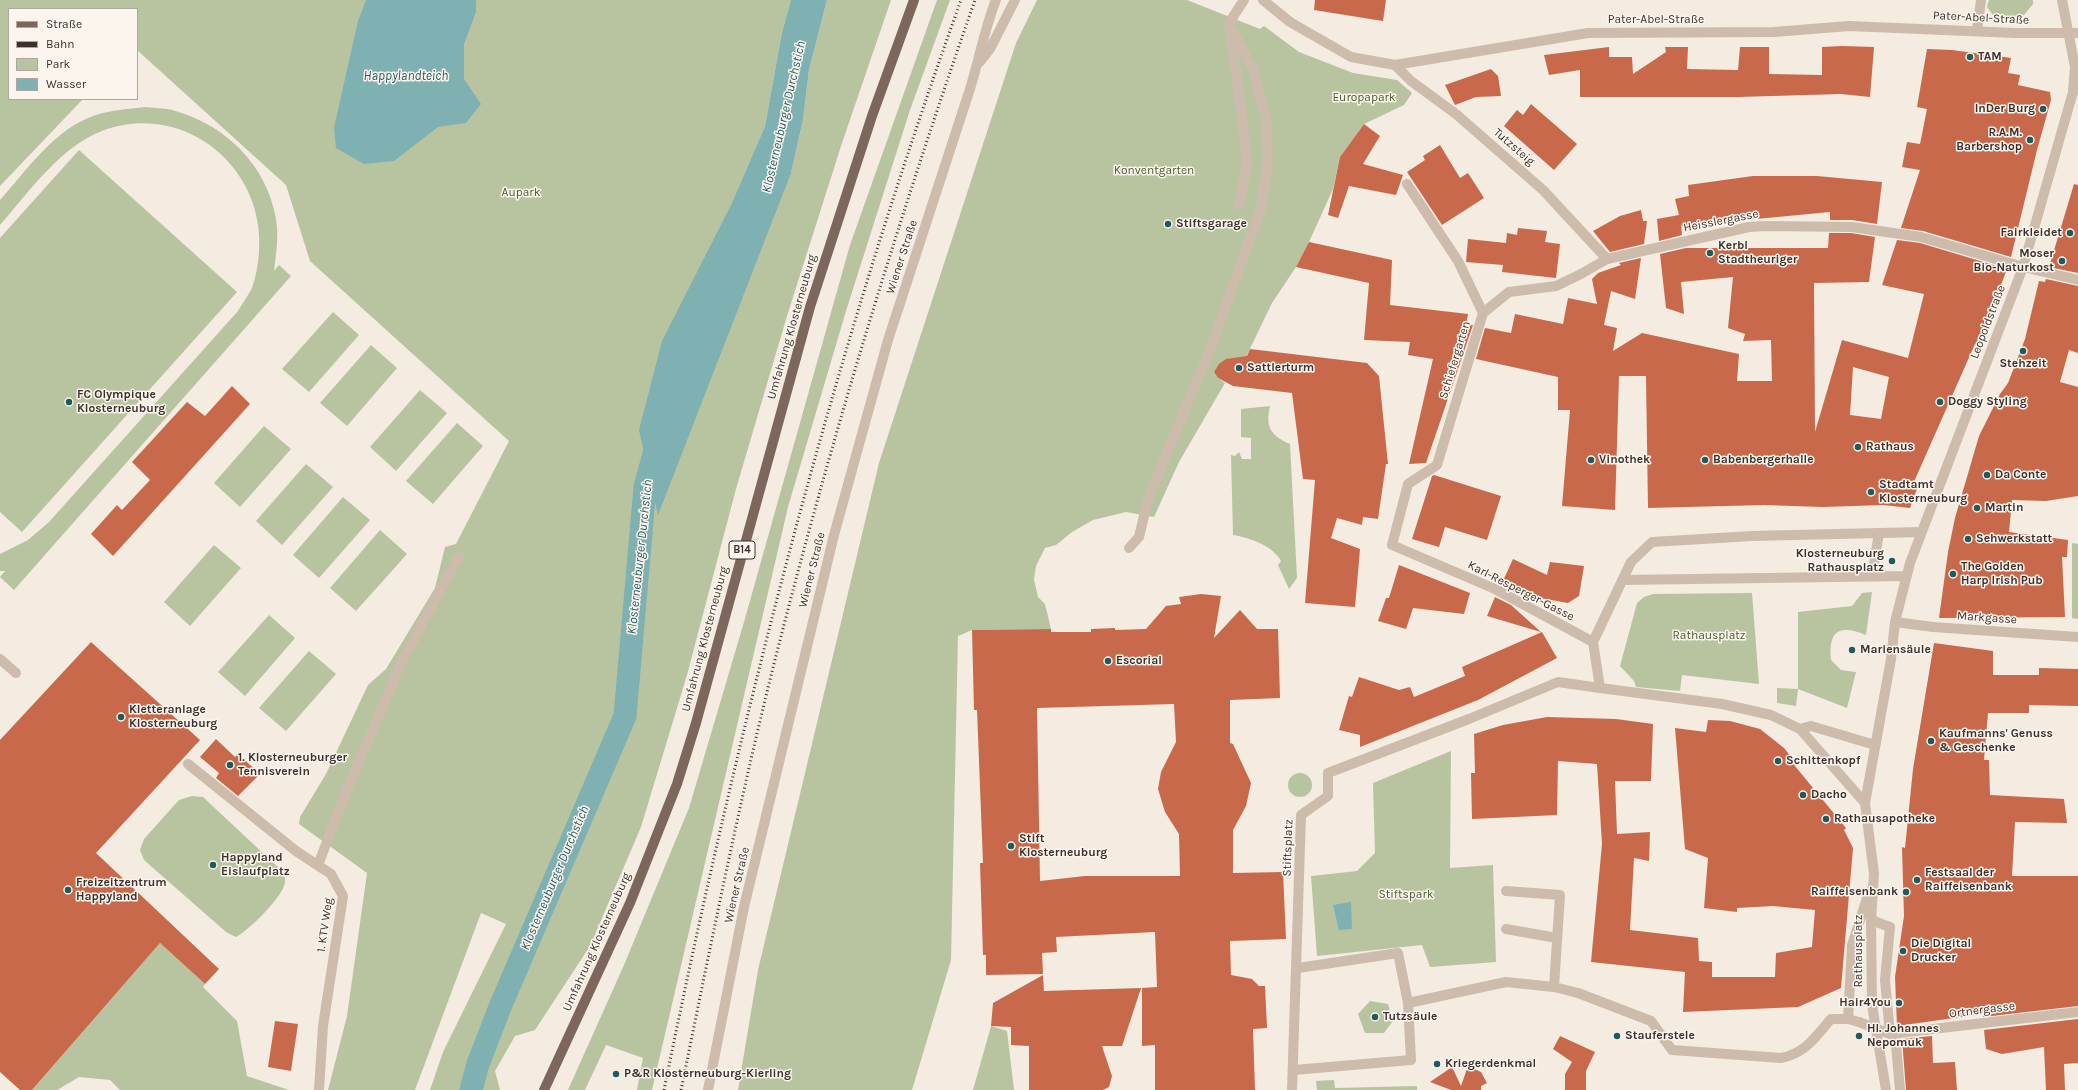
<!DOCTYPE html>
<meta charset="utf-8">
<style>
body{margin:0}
#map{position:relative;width:2078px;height:1090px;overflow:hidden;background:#f4ebe1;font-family:Karla,sans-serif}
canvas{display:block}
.legend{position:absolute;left:8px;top:8px;width:130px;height:92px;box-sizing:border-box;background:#fbf5ee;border:1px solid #aea6a0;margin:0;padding:5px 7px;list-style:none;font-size:12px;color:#3b302b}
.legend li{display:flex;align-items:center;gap:8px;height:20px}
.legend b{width:20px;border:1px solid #aea6a0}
</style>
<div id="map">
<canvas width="2078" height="1090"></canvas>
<ul class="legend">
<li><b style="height:5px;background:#7d675c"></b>Straße</li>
<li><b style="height:5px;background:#3b302b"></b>Bahn</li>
<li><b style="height:11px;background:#b8c4a0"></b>Park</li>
<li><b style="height:11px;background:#7fb0b2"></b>Wasser</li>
</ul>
</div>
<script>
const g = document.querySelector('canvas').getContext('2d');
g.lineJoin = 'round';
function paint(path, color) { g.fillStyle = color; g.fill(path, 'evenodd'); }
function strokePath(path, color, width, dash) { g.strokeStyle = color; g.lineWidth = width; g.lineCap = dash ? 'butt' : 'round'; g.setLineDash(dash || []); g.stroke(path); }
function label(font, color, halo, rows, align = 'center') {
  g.font = font + ' Karla,sans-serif'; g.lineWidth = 3; g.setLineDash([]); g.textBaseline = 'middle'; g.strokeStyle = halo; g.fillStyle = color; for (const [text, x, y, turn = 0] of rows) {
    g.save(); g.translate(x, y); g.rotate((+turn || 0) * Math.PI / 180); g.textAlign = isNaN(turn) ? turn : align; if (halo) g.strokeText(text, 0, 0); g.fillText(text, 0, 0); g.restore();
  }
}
paint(new Path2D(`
 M 0,0 L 791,0 L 782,32 L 765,126 L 730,207 L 791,173 L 803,120 L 809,70 L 827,0 L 891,0 L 842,143 L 787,316 L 736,489 L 687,675 L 641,827 L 590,946 L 535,1030 L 515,1036 L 495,1071 L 500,1090 L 430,1090 L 443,1052 L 506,924 L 481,913 L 415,1090 L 328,1090 L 347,1016 L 367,873 L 299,824 L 300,817 L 326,774 L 368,685 L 386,669 L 435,588 L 445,547 L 456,544 L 509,441 L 310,261 L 286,185 L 137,50 L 137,9 L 9,9 L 9,99 L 83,99 L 0,186 Z
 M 937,0 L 950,0 L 910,110 L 846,311 L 788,507 L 652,1090 L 637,1090 L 643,1058 L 606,1045 L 585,1090 L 568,1090 L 624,965 L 689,808 L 744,622 L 850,245 Z
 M 1037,0 L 1187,0 L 1260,29 L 1264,26 L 1299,52 L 1353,73 L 1397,80 L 1412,93 L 1404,105 L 1364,124 L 1340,157 L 1333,189 L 1309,242 L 1296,267 L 1272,303 L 1245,359 C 1230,355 1224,361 1214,372 L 1218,378 L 1225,383 L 1179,462 L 1154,517 L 1126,512 L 1093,520 L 1072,532 L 1056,545 L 1045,548 L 1036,566 L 1034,580 L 1038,597 L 1045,604 L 1051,629 L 972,630 L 958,636 L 951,960 L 912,1090 L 738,1090 L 758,970 L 879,463 L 1016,43 Z
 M 1989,0 L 2033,0 L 2033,4 L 2024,15 L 2007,16 L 1993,15 L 1987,7 Z
 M 145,107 C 154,108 164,108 172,110 C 225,124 267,165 276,219 C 279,237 276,254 274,271 L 279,265 L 291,276 L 14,590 L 0,577 L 5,571 L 0,571 L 0,554 L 28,540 L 49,522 L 238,311 C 242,304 247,297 251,290 C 256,279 258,264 259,252 C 266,167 183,100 102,131 C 60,147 29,192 0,225 L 0,200 C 27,170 55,128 96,115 C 112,110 128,109 145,107 Z
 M 79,150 L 237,292 L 22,532 L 0,512 L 0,238 Z
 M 333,312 L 359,335 L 309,392 L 282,369 Z
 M 371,345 L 397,368 L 347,426 L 320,403 Z
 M 420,390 L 447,413 L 396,471 L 370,447 Z
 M 1270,406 C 1265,427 1271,436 1290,444 L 1297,578 L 1289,589 L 1278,565 L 1281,561 C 1272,545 1250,538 1233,535 L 1231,455 L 1235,456 L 1239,452 L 1242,459 L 1251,459 L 1251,438 L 1241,437 L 1241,409 Z
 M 457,423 L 483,446 L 433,504 L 406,481 Z
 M 264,426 L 291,449 L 240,507 L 214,483 Z
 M 306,464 L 333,487 L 282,545 L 256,521 Z
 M 343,497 L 370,520 L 319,578 L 293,555 Z
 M 380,530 L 407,554 L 356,611 L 330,588 Z
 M 2072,543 L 2078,544 L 2078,619 L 2072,618 Z
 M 214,545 L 241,568 L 190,626 L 164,602 Z
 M 1872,592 L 1866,635 C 1839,624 1828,631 1831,660 L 1841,670 L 1856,672 L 1847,708 L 1798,689 L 1796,706 L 1777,703 L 1777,688 L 1798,689 L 1798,612 L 1852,606 L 1862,593 Z
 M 1752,593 L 1759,684 L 1682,675 L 1680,691 L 1636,687 L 1634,681 L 1620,666 L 1637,603 L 1644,597 L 1653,594 Z
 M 269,615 L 295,638 L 245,696 L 218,672 Z
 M 309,651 L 336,674 L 286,731 L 259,708 Z
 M 1451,751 L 1450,868 L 1493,865 L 1496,962 L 1430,967 L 1422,945 L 1317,956 L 1311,876 L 1357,871 L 1375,853 L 1373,783 Z
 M1288 785a12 12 0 1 1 24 0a12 12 0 1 1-24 0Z
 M 192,796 L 203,797 L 281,870 C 283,874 286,878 285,882 C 284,896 248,931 236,937 L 226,932 L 144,860 L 140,850 L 144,839 L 179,800 Z
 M 160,943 L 205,984 L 203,987 L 237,1021 L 247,1076 L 289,1090 L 120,1090 L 110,1080 L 79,1077 L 57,1090 L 32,1090 Z
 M 1370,1001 L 1388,1004 L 1393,1021 L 1384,1033 L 1365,1033 L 1358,1014 Z
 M 991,1026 L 1007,1031 L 1014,1090 L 973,1090 Z
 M 1334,1080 L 1335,1088 L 1417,1086 L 1417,1090 L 1317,1090 L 1316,1081 Z`), '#b8c4a0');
paint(new Path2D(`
 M 366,0 L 476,0 L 476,12 L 464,44 L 464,79 L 481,104 L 466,123 L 438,127 L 394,161 L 364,164 L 336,148 L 334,128 L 358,21 Z
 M 791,0 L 827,0 L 809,70 L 803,120 L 791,173 L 658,515 L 639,430 L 662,341 L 730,207 L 765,126 L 782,32 Z
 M 1351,902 L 1352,929 L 1339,930 L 1333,905 Z`), '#7fb0b2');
strokePath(new Path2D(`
 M 471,1090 L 478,1064 L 500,1007 L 625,716 L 645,487 L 657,443`), '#7fb0b2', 23);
paint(new Path2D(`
 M 1315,0 L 1386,0 L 1383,21 L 1314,10 Z
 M 1842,46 L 1874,47 L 1870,97 L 1841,94 L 1738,97 L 1580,97 L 1580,70 L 1549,75 L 1544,55 L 1609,47 L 1609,57 L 1632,57 L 1633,74 L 1666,52 L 1665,47 L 1688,47 L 1687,69 L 1738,70 L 1740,47 L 1769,47 L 1769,74 L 1822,75 L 1822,47 Z
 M 1927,49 L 1952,50 L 2011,58 L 2008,73 L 2020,75 L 2018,85 L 2050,92 L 2051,100 L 2037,150 L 2011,257 L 1923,231 L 1901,228 L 1920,170 L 1902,167 L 1907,142 L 1920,144 L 1927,109 L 1917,107 Z
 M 1491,69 L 1498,76 L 1501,96 L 1476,97 L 1455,105 L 1445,85 Z
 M 1531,104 L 1577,144 L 1554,170 L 1504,126 L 1517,110 L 1523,115 Z
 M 1364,124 L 1380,136 L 1363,164 L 1403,175 L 1396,195 L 1349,186 L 1338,218 L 1328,215 L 1340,157 Z
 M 1440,145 L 1460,178 L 1468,173 L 1484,198 L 1442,225 L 1407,172 L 1425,160 L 1423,156 Z
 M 1753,176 L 1817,176 L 1882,182 L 1877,224 L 1852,220 L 1830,220 L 1830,212 L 1682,226 L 1681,223 L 1682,235 L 1659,241 L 1657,219 L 1679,215 L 1675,199 L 1689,196 L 1688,185 Z
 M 2074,184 L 2078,185 L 2078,273 L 2049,267 Z
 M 1641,210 L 1643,221 L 1647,221 L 1644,244 L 1610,252 L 1593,231 L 1620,216 Z
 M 1518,228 L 1547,231 L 1545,242 L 1560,244 L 1556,278 L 1502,272 L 1503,265 L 1466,262 L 1468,239 L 1506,243 L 1507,233 L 1517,235 Z
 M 1829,233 L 1851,233 L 1875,237 L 1869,282 L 1814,283 L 1815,432 L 1842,340 L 1908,358 L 1924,294 L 1882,285 L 1897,240 L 1920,243 L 2007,269 L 1978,345 L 1975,344 L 1913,484 L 1918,486 L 1910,508 L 1883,505 L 1822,507 L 1764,505 L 1648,508 L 1646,376 L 1619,376 L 1615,510 L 1562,506 L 1570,410 L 1558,410 L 1558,377 L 1476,359 L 1485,328 L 1511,333 L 1515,314 L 1563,324 L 1568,298 L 1597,304 L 1592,279 L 1598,273 L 1621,265 L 1619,263 L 1641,258 L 1635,299 L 1611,291 L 1604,325 L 1617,328 L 1613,351 L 1642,333 L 1739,354 L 1737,381 L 1772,381 L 1771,340 L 1743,341 L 1745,334 L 1728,328 L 1733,277 L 1681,282 L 1684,314 L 1666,308 L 1660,254 L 1686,248 L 1828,248 ZM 1853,367 L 1889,377 L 1881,419 L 1850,415 Z
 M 1309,242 L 1392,260 L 1390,305 L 1468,314 L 1466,324 L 1473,325 L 1426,463 L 1409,464 L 1433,359 L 1408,355 L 1410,342 L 1364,340 L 1369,283 L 1296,267 Z
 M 2046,279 L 2078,286 L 2078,353 L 2069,350 L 2060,382 L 2078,387 L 2078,496 L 2046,501 L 2012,500 L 2009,532 L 2068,540 L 2067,557 L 2062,557 L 2065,617 L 1939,618 L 1948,552 L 1955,518 L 1979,436 L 2000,394 L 2008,383 L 2025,339 L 2039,281 L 2045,282 Z
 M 1250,349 L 1367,363 L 1379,376 L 1388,464 L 1386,464 L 1378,519 L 1363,517 L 1362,525 L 1337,518 L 1331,538 L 1360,549 L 1355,607 L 1305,603 L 1315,480 L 1303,479 L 1292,393 L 1233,386 L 1218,378 L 1214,372 L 1219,364 L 1226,359 L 1247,356 Z
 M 232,386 L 250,404 L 113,556 L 91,534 L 117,505 L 122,510 L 150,480 L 132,462 L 187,402 L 205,416 Z
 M 1434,475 L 1501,496 L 1487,540 L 1445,527 L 1439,547 L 1412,539 L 1432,476 Z
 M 1513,559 L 1547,575 L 1550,562 L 1584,566 L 1579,596 L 1568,603 L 1518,594 L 1501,585 Z
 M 1399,565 L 1470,593 L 1464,614 L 1413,608 L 1406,629 L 1378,621 L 1386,598 L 1389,598 Z
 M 1201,594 L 1221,596 L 1214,638 L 1240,610 L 1257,629 L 1278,629 L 1280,698 L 1230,700 L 1230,743 L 1233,744 L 1251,783 L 1246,806 L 1233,830 L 1233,873 L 1283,872 L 1286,939 L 1230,941 L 1231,975 L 1252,979 L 1259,986 L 1265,986 L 1267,1028 L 1253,1029 L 1255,1090 L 1155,1090 L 1155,1045 L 1142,1046 L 1142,988 L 1157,987 L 1155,932 L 1056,937 L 1057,952 L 1042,953 L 1043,974 L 986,975 L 986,955 L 983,955 L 980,863 L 983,863 L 977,710 L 974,710 L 972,630 L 1051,629 L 1051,632 L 1091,632 L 1091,629 L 1115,628 L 1115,630 L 1146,629 L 1166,606 L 1181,604 L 1179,597 ZM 1174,704 L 1176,742 L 1161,772 L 1158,789 L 1165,812 L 1179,834 L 1180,876 L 1085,876 L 1040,881 L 1037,708 Z
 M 1495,597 L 1511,605 L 1541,632 L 1487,616 Z
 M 1542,632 L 1557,658 L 1478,700 L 1360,747 L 1360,735 L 1339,730 L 1349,696 L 1352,697 L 1359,677 L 1399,690 L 1410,687 L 1414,697 L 1465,676 L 1462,667 Z
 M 91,642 L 200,740 L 96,853 L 219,969 L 205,984 L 160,943 L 32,1090 L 20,1090 L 0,1072 L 0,740 Z
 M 1934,643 L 1993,651 L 1993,675 L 2039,675 L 2039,668 L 2078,669 L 2078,706 L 2029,705 L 2029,713 L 1988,713 L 1984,760 L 1989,760 L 1990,795 L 2064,799 L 2067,823 L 2015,822 L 2012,876 L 2078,876 L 2078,1006 L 1983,1017 L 1983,1014 L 1897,1026 L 1895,977 L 1904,916 L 1902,847 L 1905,848 L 1913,769 Z
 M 1547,717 L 1616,719 L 1653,724 L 1651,781 L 1615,781 L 1617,834 L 1650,832 L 1649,861 L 1634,858 L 1630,930 L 1698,938 L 1699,961 L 1712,962 L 1712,977 L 1775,977 L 1776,953 L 1812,947 L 1815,910 L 1773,906 L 1737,908 L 1737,912 L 1704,908 L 1708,858 L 1685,849 L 1675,728 L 1706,732 L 1708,720 L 1730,721 L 1760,729 L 1784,748 L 1792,758 L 1790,760 L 1846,828 L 1844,830 L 1853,848 L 1841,988 L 1798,1007 L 1683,1012 L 1685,972 L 1591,962 L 1602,844 L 1597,764 L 1558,761 L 1557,815 L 1472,819 L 1471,773 L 1475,773 L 1474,734 L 1503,725 Z
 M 216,739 L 235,757 L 238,754 L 260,774 L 238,796 L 216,778 L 219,773 L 200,757 Z
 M 1043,975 L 1044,991 L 1141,988 L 1122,1046 L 1102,1046 L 1112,1076 L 1109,1087 L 1103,1090 L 1029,1090 L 1029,1046 L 1011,1045 L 1011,1027 L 991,1026 L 993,1003 Z
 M 2078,1019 L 2078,1063 L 2064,1064 L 2065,1090 L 2046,1090 L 2044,1047 L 2002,1054 L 1986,1049 L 1984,1030 Z
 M 275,1021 L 298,1024 L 291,1071 L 268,1067 Z
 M 1560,1036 L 1595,1052 L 1586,1071 L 1586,1090 L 1565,1090 L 1565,1074 L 1572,1062 L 1553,1049 Z
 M 1932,1036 L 1933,1063 L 1955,1062 L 1957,1090 L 1906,1090 L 1902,1039 Z
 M 1468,1066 L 1481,1072 L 1487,1083 L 1481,1086 L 1481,1090 L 1451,1090 L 1430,1082 L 1452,1067 L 1461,1086 Z`), '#c8694b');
strokePath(new Path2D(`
 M 1395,65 L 1411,81 L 1456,114 L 1543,190 L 1607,259
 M 1239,205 L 1247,164 L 1241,108 L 1229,23 L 1244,0
 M 1129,548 L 1139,537 L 1148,499 L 1211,347 L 1261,209 L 1268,161 L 1266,117 L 1253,69 L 1229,23
 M 1872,576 L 1879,533
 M 0,659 L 16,673
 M 188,764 L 296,851 L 331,874 L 343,896 L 323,1026 L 319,1090
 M 318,865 L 346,792 L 403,659 L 459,556
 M 1506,891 L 1560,895 L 1554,987
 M 1871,920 L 1890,927 L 1885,980 L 1890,1034
 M 1506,929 L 1557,938
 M 1298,968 L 1398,953 L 1408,1003 L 1506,982 L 1554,987 L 1578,993
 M 1294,1070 L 1411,1060 L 1408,1003
 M 1292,1090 L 1301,815 L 1328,796 L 1328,773 L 1469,719`), '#cdbbac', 10);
strokePath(new Path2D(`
 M 1263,0 L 1290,22 L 1351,57 L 1395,65 L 1588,33 L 1774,32 L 1849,26 L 2015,33 L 2078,33
 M 1977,30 L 1981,0
 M 1407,184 L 1458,261 L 1483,313 L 1437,465 L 1408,484 L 1392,545 L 1495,589 L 1593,642
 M 1483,313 L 1509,292 L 1556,286 L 1581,274 L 1607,259 L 1749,227 L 1766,226 L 1852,227 L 1921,237 L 2023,267 L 2078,280
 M 1622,580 L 1906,576
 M 1895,622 L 1933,627 L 2078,637
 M 1469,719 L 1558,682 L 1600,688
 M 1800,729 L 1811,726 L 1875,745
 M 1865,803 L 1800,729 L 1771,715 L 1722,704 L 1600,688 L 1593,642 L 1631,562 L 1652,542 L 1752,536 L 1922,532
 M 1578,993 L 1651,1021 L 1672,1050 L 1781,1058 C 1806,1053 1815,1037 1831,1019 L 1848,1019 L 1859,1022
 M 1848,1019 L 1852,945 L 1869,892
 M 1890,1034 L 2078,1012
 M 1895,1034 L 1900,1090
 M 1886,1090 L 1872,1005 L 1871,920 L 1874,874 L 1865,803 L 1891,659 L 1895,622 L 1910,563 L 2023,267 L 2073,92 L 2075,67 L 2062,0`), '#cdbbac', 10);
strokePath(new Path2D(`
 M 979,63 L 990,49 L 1015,0
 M 708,1090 L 744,907 L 834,535 L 888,340 L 969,92 C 979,61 984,30 996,0`), '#cdbbac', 10);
strokePath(new Path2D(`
 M 544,1090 L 630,903 L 677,784 L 696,723 L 810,307 L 872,116 L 914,0`), '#7d675c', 10);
strokePath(new Path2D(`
 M 664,1090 C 739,721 833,355 961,0
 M 681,1090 C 711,944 740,797 777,652 C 833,432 900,214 975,0`), '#3b302b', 3, [1, 3]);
strokePath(new Path2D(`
 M 1859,1022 L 1890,1034`), '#cdbbac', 10);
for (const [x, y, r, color] of [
 [1970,57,4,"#1f5a5e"],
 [2043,109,4,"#1f5a5e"],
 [2030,140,4,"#1f5a5e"],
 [1168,224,4,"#1f5a5e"],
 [2070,233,4,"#1f5a5e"],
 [1710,253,4,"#1f5a5e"],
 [2062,261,4,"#1f5a5e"],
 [2023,351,4,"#1f5a5e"],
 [1239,368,4,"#1f5a5e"],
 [69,402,4,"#1f5a5e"],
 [1940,402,4,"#1f5a5e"],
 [1858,447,4,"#1f5a5e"],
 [1591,460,4,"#1f5a5e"],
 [1705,460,4,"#1f5a5e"],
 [1987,475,4,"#1f5a5e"],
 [1871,492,4,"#1f5a5e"],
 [1977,508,4,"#1f5a5e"],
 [1968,539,4,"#1f5a5e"],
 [1892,561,4,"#1f5a5e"],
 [1953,574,4,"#1f5a5e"],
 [1852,650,4,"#1f5a5e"],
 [1108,661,4,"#1f5a5e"],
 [121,717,4,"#1f5a5e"],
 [1931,741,4,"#1f5a5e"],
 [1778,761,4,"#1f5a5e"],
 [230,765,4,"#1f5a5e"],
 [1803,795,4,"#1f5a5e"],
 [1826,819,4,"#1f5a5e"],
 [1011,846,4,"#1f5a5e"],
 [213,865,4,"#1f5a5e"],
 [1917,880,4,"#1f5a5e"],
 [68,890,4,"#1f5a5e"],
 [1906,892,4,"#1f5a5e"],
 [1903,951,4,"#1f5a5e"],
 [1899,1003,4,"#1f5a5e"],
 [1375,1017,4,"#1f5a5e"],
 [1617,1036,4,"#1f5a5e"],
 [1859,1036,4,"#1f5a5e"],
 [1437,1064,4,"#1f5a5e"],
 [616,1074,4,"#1f5a5e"]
]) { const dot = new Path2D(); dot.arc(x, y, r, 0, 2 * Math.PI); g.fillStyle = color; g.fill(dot); strokePath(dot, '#fbf5ee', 1.5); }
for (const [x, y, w] of [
 [742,550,26]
]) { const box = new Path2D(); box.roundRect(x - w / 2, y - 9, w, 18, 3); g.fillStyle = '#fbf5ee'; g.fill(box); strokePath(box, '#3b302b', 1); }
label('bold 11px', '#3b302b', null, [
 ["B14",742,550]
]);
label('12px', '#3b302b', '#fbf5ee', [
 ["Pater-Abel-Straße",1981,18,3],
 ["Pater-Abel-Straße",1656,20],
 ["Tutzsteig",1514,147,41],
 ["Heisslergasse",1721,221,-11],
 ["Wiener Straße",902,257,-72],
 ["Leopoldstraße",1988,322,-69],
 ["Umfahrung Klosterneuburg",792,327,-74],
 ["Schiefergarten",1455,360,-73],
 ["Wiener Straße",812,570,-76],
 ["Karl-Resperger-Gasse",1521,591,27],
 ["Markgasse",1987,618,4],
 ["Umfahrung Klosterneuburg",705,639,-75],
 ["Stiftsplatz",1288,848,-88],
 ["Wiener Straße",737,885,-77],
 ["1. KTV Weg",325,925,-82],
 ["Umfahrung Klosterneuburg",597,942,-66],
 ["Rathausplatz",1859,951,-90],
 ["Ortnergasse",1982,1010,-7]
]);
label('bold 12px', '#3b302b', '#fbf5ee', [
 ["TAM",1978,57],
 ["InDer Burg",2035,109,"right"],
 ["R.A.M.",2022,133,"right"],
 ["Barbershop",2022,147,"right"],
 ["Stiftsgarage",1176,224],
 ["Fairkleidet",2062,233,"right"],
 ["Kerbl",1718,246],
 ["Stadtheuriger",1718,260],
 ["Moser",2054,254,"right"],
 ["Bio-Naturkost",2054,268,"right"],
 ["Stehzeit",2023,364,"center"],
 ["Sattlerturm",1247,368],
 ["FC Olympique",77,395],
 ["Klosterneuburg",77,409],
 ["Doggy Styling",1948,402],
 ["Rathaus",1866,447],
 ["Vinothek",1599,460],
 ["Babenbergerhalle",1713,460],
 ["Da Conte",1995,475],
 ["Stadtamt",1879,485],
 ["Klosterneuburg",1879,499],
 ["Martin",1985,508],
 ["Sehwerkstatt",1976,539],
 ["Klosterneuburg",1884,554,"right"],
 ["Rathausplatz",1884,568,"right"],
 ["The Golden",1961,567],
 ["Harp Irish Pub",1961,581],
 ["Mariensäule",1860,650],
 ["Escorial",1116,661],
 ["Kletteranlage",129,710],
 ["Klosterneuburg",129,724],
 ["Kaufmanns' Genuss",1939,734],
 ["& Geschenke",1939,748],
 ["1. Klosterneuburger",238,758],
 ["Tennisverein",238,772],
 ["Schittenkopf",1786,761],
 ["Dacho",1811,795],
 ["Rathausapotheke",1834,819],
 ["Stift",1019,839],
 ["Klosterneuburg",1019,853],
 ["Happyland",221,858],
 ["Eislaufplatz",221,872],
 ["Festsaal der",1925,873],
 ["Raiffeisenbank",1925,887],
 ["Freizeitzentrum",76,883],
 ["Happyland",76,897],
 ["Raiffeisenbank",1898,892,"right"],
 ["Die Digital",1911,944],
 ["Drucker",1911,958],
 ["Hair4You",1891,1003,"right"],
 ["Tutzsäule",1383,1017],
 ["Hl. Johannes",1867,1029],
 ["Nepomuk",1867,1043],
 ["Stauferstele",1625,1036],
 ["Kriegerdenkmal",1445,1064],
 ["P&R Klosterneuburg-Kierling",624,1074]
], 'left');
label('12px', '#4a5a2e', '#fbf5ee', [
 ["Europapark",1364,98],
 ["Konventgarten",1154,171],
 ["Aupark",521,193],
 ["Rathausplatz",1709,636],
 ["Stiftspark",1406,895]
]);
label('italic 13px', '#1f5a5e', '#fbf5ee', [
 ["Happylandteich",406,76],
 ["Klosterneuburger Durchstich",784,117,-77],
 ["Klosterneuburger Durchstich",640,557,-84],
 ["Klosterneuburger Durchstich",555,878,-67]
]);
</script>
